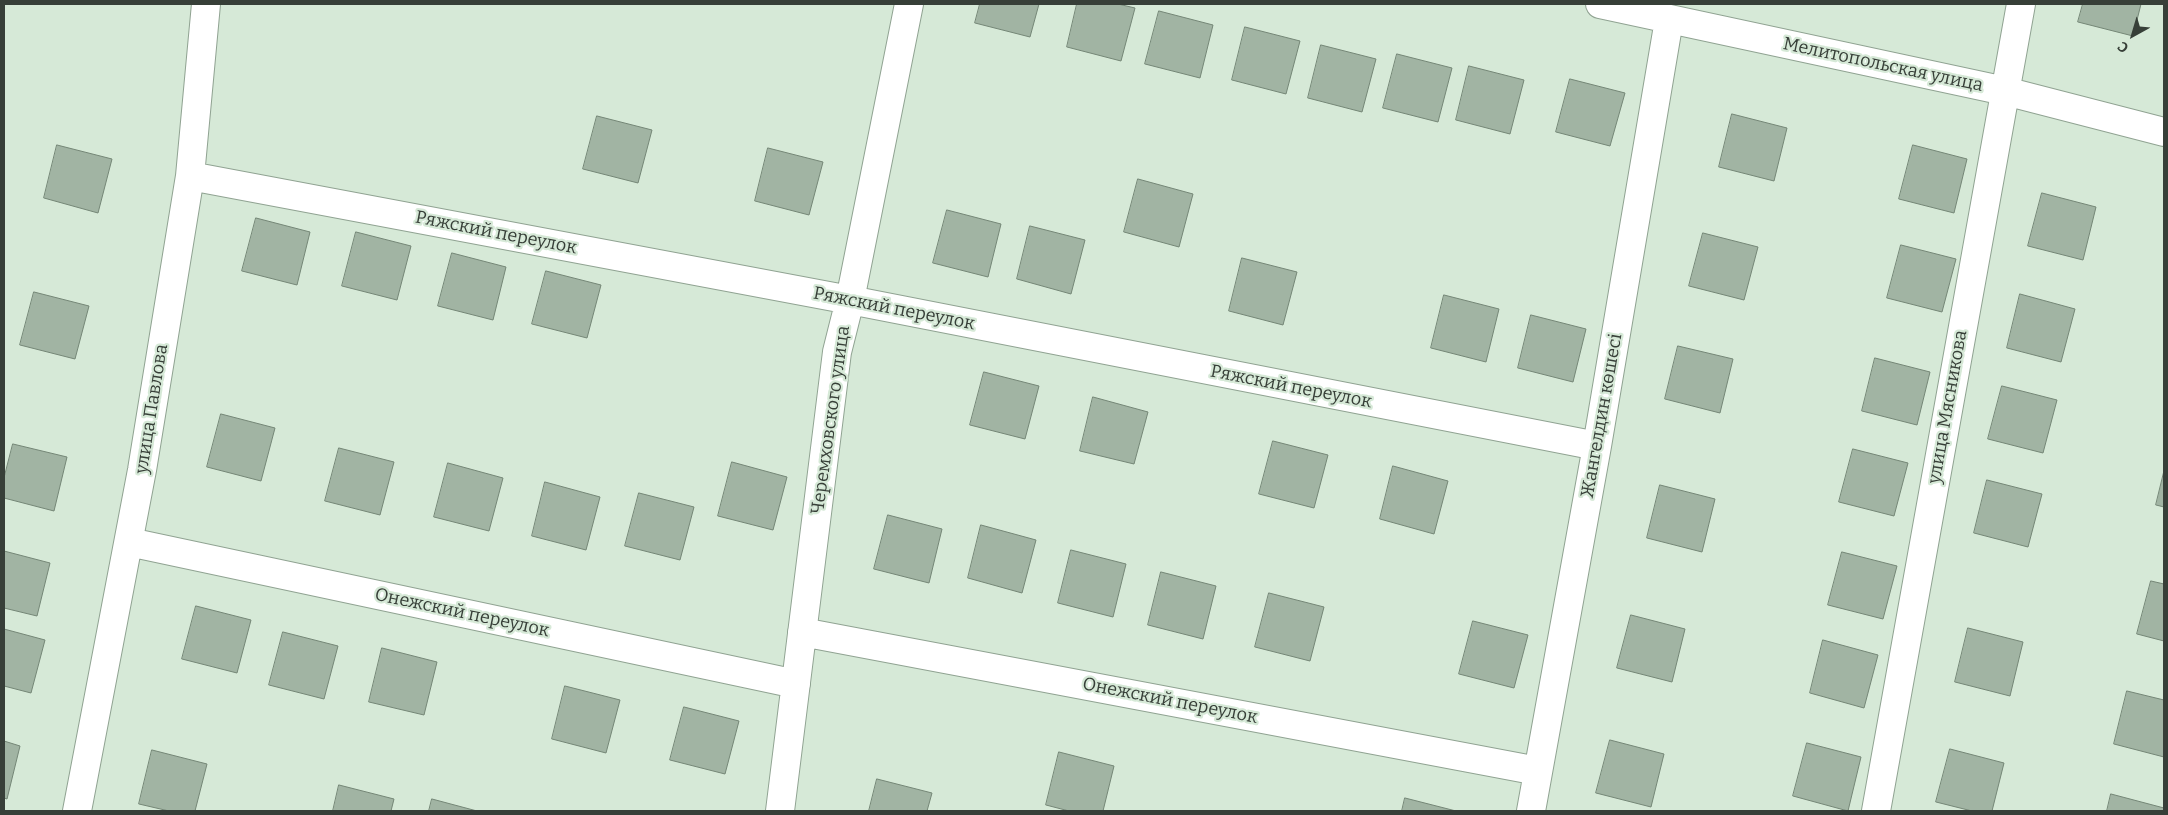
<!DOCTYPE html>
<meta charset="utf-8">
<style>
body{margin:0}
#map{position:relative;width:2168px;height:815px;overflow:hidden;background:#d6e9d7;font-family:Bitter,serif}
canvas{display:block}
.frame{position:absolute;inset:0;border:5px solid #373f38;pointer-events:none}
.north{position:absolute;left:2108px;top:10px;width:50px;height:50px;-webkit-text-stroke:4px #d6e9d7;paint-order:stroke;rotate:219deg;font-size:14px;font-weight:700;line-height:20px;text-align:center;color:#373f38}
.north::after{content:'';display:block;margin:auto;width:18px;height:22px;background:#373f38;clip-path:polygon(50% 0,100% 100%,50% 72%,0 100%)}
</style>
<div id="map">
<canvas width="2168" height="815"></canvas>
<div class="frame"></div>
<div class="north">С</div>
</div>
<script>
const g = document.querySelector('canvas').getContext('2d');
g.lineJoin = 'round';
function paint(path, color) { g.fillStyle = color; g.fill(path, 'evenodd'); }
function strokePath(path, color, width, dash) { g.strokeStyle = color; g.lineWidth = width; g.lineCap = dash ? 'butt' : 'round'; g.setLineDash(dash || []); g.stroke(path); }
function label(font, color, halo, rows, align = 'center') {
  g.font = font + ' Bitter,serif'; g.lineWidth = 4.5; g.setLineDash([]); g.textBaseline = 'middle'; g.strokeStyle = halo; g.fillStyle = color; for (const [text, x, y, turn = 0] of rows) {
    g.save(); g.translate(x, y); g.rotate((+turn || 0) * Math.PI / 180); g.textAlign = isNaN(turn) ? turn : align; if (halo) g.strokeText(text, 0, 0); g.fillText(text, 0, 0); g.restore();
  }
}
const building = new Path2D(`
 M 980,4 L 1039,4 L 1030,37 L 975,23 Z
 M 1077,4 L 1118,4 L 1135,8 L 1121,61 L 1067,47 Z
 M 2083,4 L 2141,4 L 2133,36 L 2078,22 Z
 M 1159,11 L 1213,25 L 1200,78 L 1145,64 Z
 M 1245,27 L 1300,41 L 1286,94 L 1232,80 Z
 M 1321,45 L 1376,59 L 1362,112 L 1308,98 Z
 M 1397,54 L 1452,68 L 1438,122 L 1383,108 Z
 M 1469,66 L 1524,80 L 1510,134 L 1456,120 Z
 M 1570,79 L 1625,93 L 1610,146 L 1556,132 Z
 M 1732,114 L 1787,128 L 1774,181 L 1719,167 Z
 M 597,116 L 652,130 L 638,183 L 583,169 Z
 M 57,145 L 112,159 L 98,213 L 44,198 Z
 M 1913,145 L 1967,159 L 1954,213 L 1899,199 Z
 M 768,148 L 823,162 L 809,215 L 755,201 Z
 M 1138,179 L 1193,194 L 1179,247 L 1124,232 Z
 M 2042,193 L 2096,207 L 2083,260 L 2028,246 Z
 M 947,210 L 1001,224 L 988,277 L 933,263 Z
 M 256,218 L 310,232 L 297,285 L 242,271 Z
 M 1030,226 L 1085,240 L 1071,294 L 1017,279 Z
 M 356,232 L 411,246 L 397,300 L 342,286 Z
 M 1703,233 L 1758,247 L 1744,300 L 1689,286 Z
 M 1901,245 L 1956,259 L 1942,312 L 1887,298 Z
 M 452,253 L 506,267 L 493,320 L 438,306 Z
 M 1242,258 L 1297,272 L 1283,325 L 1229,311 Z
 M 546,271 L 601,285 L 587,338 L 532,324 Z
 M 34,292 L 89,306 L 75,359 L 20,345 Z
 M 2020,294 L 2075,309 L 2061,362 L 2007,348 Z
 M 1444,295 L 1499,309 L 1486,362 L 1431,348 Z
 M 1531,315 L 1586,329 L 1573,382 L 1518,368 Z
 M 1678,346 L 1733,359 L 1720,413 L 1665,399 Z
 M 1875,358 L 1930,372 L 1917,425 L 1862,411 Z
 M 984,372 L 1039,386 L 1025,439 L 970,425 Z
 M 2002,386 L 2057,400 L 2043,453 L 1988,439 Z
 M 1093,397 L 1148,412 L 1134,464 L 1080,451 Z
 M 221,414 L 275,428 L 261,481 L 207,467 Z
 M 1273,441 L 1328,455 L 1314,508 L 1259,494 Z
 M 13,444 L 67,457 L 54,511 L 4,498 L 4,478 Z
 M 339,448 L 394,462 L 380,515 L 325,501 Z
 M 1853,449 L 1908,463 L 1894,516 L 1839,502 Z
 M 732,462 L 787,477 L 773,530 L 718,516 Z
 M 448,463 L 503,478 L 489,531 L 434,517 Z
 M 1393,466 L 1448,481 L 1434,534 L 1380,519 Z
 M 2164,471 L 2164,507 L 2156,505 Z
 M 1987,480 L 2042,494 L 2028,547 L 1974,533 Z
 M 545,482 L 600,497 L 586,550 L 532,536 Z
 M 1660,485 L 1715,499 L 1702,552 L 1647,538 Z
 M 639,493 L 694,507 L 680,560 L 625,546 Z
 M 888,515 L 942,529 L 929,583 L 874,569 Z
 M 981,525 L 1036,540 L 1022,593 L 968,578 Z
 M 1071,550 L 1126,564 L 1113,617 L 1058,603 Z
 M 4,551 L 50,563 L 37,616 L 4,608 Z
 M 1842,552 L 1897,566 L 1883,619 L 1828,605 Z
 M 1161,572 L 1216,586 L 1203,639 L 1148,625 Z
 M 2151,581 L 2164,584 L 2164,641 L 2137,634 Z
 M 1269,593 L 1324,607 L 1310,661 L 1255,647 Z
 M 196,606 L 251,620 L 237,673 L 182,659 Z
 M 1631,615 L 1685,629 L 1672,682 L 1617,668 Z
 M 1473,621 L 1528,635 L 1514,688 L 1459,674 Z
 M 1968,628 L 2023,642 L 2010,696 L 1955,682 Z
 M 4,629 L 45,640 L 31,693 L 4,686 Z
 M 283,632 L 338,646 L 324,699 L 269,685 Z
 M 1823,640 L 1878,655 L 1864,708 L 1810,693 Z
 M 382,648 L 437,662 L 424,715 L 369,702 Z
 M 565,686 L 620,700 L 606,753 L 552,739 Z
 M 2127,691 L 2164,700 L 2164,757 L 2114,744 Z
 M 684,707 L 739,721 L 725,774 L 670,760 Z
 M 1610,740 L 1664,754 L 1651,807 L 1596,793 Z
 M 4,741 L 20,746 L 7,799 L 4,798 Z
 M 1807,743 L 1861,757 L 1848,811 L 1793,796 Z
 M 1950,749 L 2004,763 L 1992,811 L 1972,811 L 1936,802 Z
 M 152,750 L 207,764 L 195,811 L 169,811 L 139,804 Z
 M 1059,752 L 1114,766 L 1103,811 L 1069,811 L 1046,805 Z
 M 877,779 L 932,793 L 927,811 L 869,811 Z
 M 339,785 L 394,799 L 391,811 L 333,811 Z
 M 2111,794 L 2164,808 L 2164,811 L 2107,811 Z
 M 1405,798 L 1456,811 L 1402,811 Z
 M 432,799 L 477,811 L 429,811 Z`);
paint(building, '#a1b4a3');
strokePath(building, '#748676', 1);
const minor = new Path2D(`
 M 1600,4 L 2005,91 L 2164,132
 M 190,176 L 850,300 L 1597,446
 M 129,542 L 796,684
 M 802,632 L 1538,771
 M 77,811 L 142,470 L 190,176 L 206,4
 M 780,811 L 837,352 L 850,300 L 909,4
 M 1531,811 L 1597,446 L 1669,20
 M 1876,811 L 2021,4`);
strokePath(minor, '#90a392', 30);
strokePath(minor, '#fff', 28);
label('18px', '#373f38', '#d6e9d7', [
 ["Мелитопольская улица",1883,65,12],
 ["Ряжский переулок",496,233,11],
 ["Ряжский переулок",894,309,11],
 ["Ряжский переулок",1291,387,11],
 ["улица Мясникова",1948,407,-80],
 ["улица Павлова",152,409,-81],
 ["Жангелдин көшесі",1602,416,-80],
 ["Черемховского улица",831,420,-82],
 ["Онежский переулок",462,613,12],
 ["Онежский переулок",1170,701,11]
]);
</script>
